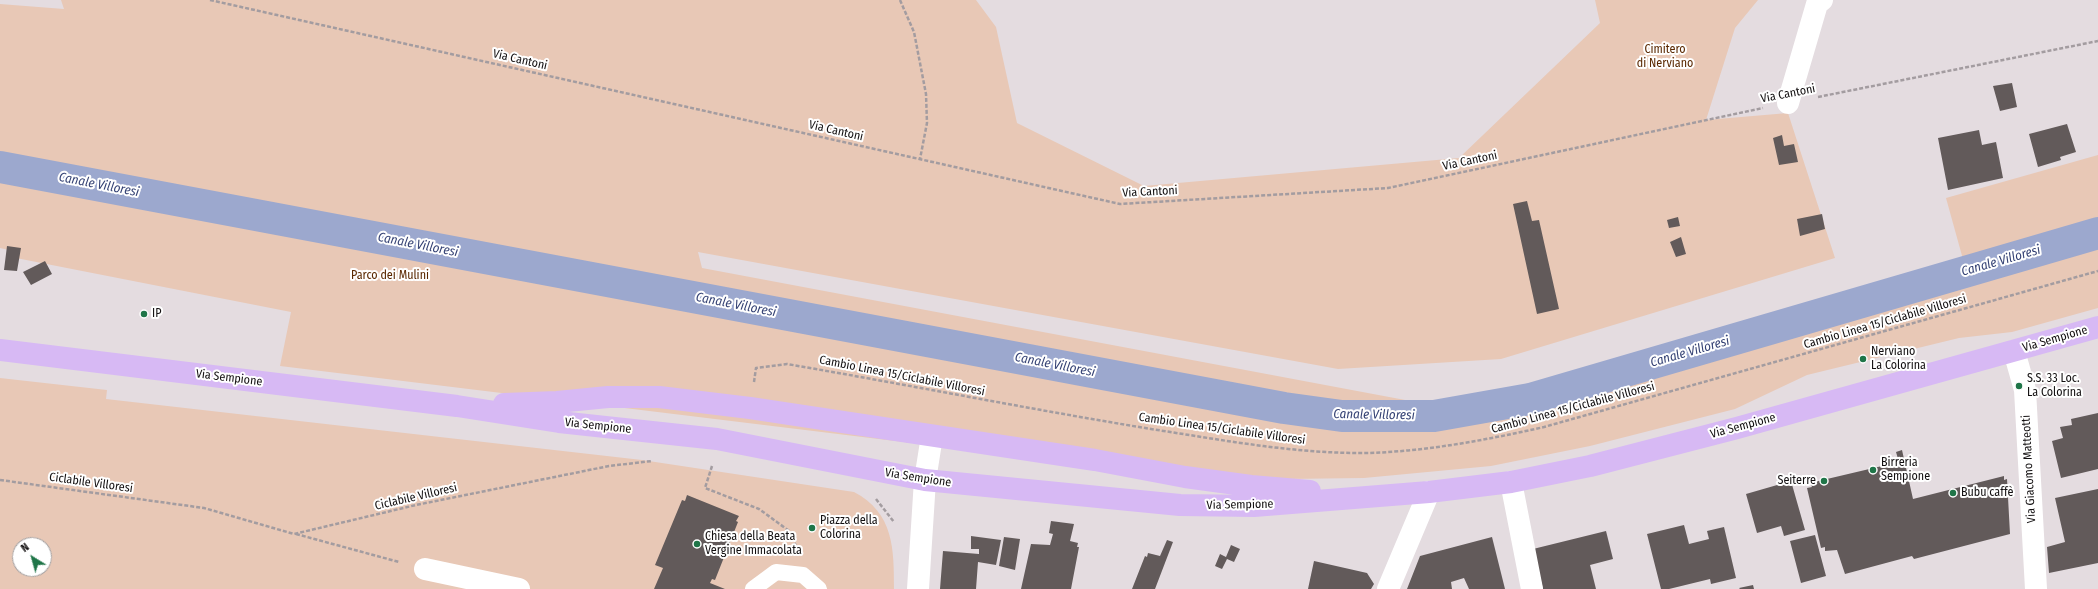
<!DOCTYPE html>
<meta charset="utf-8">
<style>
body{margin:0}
#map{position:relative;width:2098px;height:589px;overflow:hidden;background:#e4dce0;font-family:"Fira Sans Condensed",sans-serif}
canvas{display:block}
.north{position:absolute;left:12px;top:537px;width:40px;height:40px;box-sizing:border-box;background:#fff;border:1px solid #a19fa0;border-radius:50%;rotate:323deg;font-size:11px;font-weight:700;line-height:16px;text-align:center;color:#131011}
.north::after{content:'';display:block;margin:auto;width:14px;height:18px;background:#1f7548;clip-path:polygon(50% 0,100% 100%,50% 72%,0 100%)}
</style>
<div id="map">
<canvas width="2098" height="589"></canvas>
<div class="north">N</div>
</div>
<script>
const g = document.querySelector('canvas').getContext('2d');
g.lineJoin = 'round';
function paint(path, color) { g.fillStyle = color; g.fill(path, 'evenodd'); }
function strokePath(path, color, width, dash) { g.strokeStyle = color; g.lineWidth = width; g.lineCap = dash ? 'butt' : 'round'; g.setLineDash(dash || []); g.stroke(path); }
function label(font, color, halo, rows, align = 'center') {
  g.font = font + ' "Fira Sans Condensed",sans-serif'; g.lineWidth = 4; g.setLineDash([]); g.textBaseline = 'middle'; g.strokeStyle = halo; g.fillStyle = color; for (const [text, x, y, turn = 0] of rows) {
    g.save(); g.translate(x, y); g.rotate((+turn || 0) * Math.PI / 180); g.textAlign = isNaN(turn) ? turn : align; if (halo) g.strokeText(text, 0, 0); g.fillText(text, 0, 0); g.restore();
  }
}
paint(new Path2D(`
 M 61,0 L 976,0 L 996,27 L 1017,123 L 1144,186 L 1459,158 L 1600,23 L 1595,0 L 1758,0 L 1735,28 L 1706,120 L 1788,113 L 1835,258 L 1501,359 L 1338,369 L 698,252 L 702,268 L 1485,415 L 1673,366 L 1969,281 L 1946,198 L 2098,155 L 2098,308 L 2012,332 L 1959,338 L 1807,375 L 1735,409 L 1590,446 L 1491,466 L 1364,478 L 1285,479 L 961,449 L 280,366 L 291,312 L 16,258 L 18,252 L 0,248 L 0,4 L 64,9 Z
 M 0,378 L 107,390 L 106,399 L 642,460 L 854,492 C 894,513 894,549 894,589 L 0,589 ZM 20,545 L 44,545 L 44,569 L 20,569 Z`), '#e8c8b6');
strokePath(new Path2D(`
 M 0,167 L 1284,408 L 1342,416 L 1434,416 L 1530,399 L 2098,233`), '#9ca8ce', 32);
paint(new Path2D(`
 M 2012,83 L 2017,107 L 2000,111 L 1993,86 Z
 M 2067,124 L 2076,152 L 2060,157 L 2061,160 L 2038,167 L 2029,134 Z
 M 1979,130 L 1982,145 L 1996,142 L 2003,178 L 1948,190 L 1938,138 Z
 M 1782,135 L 1784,146 L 1794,144 L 1798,162 L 1779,165 L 1773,138 Z
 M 1527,201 L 1532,221 L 1539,220 L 1559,309 L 1537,314 L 1513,204 Z
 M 1822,214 L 1825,229 L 1800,236 L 1797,219 Z
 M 1678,217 L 1680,226 L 1669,228 L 1667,220 Z
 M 1681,237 L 1686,254 L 1676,257 L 1670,242 Z
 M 7,246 L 21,248 L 17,271 L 4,270 Z
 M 45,261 L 52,274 L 31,285 L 23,272 Z
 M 2098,413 L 2098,469 L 2061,478 L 2052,441 L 2063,438 L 2060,427 L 2072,425 L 2071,419 Z
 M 1902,450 L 1913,499 L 2004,476 L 2004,480 L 2007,479 L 2010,534 L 1914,559 L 1912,556 L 1845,574 L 1837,550 L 1825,551 L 1825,547 L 1821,548 L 1807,488 L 1812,487 L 1810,483 L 1899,462 L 1896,452 Z
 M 1791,481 L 1805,530 L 1784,536 L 1781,526 L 1757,533 L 1746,494 Z
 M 2098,489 L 2098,563 L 2049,573 L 2047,547 L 2065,542 L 2055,498 Z
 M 687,495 L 739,516 L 736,521 L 738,522 L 715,580 L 712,579 L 710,583 L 725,589 L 654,589 L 663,568 L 655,565 L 682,500 L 685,501 Z
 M 1051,521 L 1074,524 L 1070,541 L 1078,543 L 1077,547 L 1079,547 L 1071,589 L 1021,589 L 1031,544 L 1050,545 L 1053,534 L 1049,533 Z
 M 1684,525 L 1689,544 L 1709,539 L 1707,531 L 1724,527 L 1736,578 L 1711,584 L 1710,579 L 1669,589 L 1661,589 L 1647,534 Z
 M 1606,531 L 1613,559 L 1590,565 L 1596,589 L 1543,589 L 1533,549 Z
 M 1815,535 L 1826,576 L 1801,583 L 1790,541 Z
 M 971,536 L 1001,540 L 996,565 L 978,562 L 976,589 L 940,589 L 943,551 L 979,554 L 979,549 L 971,549 Z
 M 1004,537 L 1020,539 L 1015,570 L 999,566 Z
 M 1492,537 L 1505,589 L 1469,589 L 1464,578 L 1451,582 L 1452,589 L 1407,589 L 1420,556 Z
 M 1167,540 L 1173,542 L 1155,589 L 1132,589 L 1145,556 L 1147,557 L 1148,553 L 1160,556 Z
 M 1231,545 L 1240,549 L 1234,562 L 1227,559 L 1222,569 L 1215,566 L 1220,554 L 1226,557 Z
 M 1314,561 L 1367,573 L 1374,584 L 1371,589 L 1308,589 Z
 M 1753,585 L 1754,589 L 1740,589 L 1739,588 Z`), '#625a5a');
strokePath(new Path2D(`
 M 210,0 L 1120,204 L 1388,188 L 1763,108
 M 900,0 L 914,32 L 926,94 L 927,123 L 920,159
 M 1818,97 L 2098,41
 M 754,382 L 756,368 L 787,364 C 909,385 1029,409 1151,429 C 1223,440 1295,454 1369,453 C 1428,451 1486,440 1544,427 L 2098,271
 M 712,466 L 705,488 L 759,509 L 792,533 L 797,551
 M 0,480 L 204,508 L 294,534 L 416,505 L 609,466 L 652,461
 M 876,499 L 894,522
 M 296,534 L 399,562`), '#a39ca0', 2.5, [4, 2]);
strokePath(new Path2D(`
 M 753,589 L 776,572 L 803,575 L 819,589`), '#fff', 16);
strokePath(new Path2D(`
 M 1788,103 L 1817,4 L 1822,0
 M 2014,351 L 2025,390 L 2036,589
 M 1511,482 L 1532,589
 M 425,569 L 519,589
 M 918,589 L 925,480 L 932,436
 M 1388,589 L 1429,492`), '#fff', 22);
strokePath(new Path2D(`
 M 0,350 L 457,406 L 559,422 L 717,439 L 925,480 L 1180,505 L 1254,506 L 1429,492 L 1511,482 L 1590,466 L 1737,428 L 2098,327
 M 504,404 L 557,402 L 608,397 L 659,397 L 750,408 L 1095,460 L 1185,477 L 1251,486 L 1310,491`), '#d7b9f4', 22);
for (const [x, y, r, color] of [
 [144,314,4,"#1f7548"],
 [1863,359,4,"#1f7548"],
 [2019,386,4,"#1f7548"],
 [1873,470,4,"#1f7548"],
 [1824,481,4,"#1f7548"],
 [1953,493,4,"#1f7548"],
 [812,528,4,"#1f7548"],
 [697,544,4,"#1f7548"]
]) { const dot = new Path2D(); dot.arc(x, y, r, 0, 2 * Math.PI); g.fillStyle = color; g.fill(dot); strokePath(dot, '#fff', 1.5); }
label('12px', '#5a2801', '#fff', [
 ["Cimitero",1665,50],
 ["di Nerviano",1665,64],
 ["Parco dei Mulini",390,276]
]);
label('12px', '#131011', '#fff', [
 ["Via Cantoni",520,60,13],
 ["Via Cantoni",1788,94,-11],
 ["Via Cantoni",836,131,13],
 ["Via Cantoni",1470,161,-12],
 ["Via Cantoni",1150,192,-3],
 ["Cambio Linea 15/Ciclabile Villoresi",1885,322,-16],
 ["Via Sempione",2055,339,-16],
 ["Cambio Linea 15/Ciclabile Villoresi",902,376,11],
 ["Via Sempione",229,378,7],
 ["Cambio Linea 15/Ciclabile Villoresi",1573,408,-15],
 ["Via Sempione",598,426,6],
 ["Via Sempione",1743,426,-15],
 ["Cambio Linea 15/Ciclabile Villoresi",1222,429,8],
 ["Via Giacomo Matteotti",2029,469,-93],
 ["Via Sempione",918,478,9],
 ["Ciclabile Villoresi",91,483,8],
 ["Ciclabile Villoresi",416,497,-13],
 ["Via Sempione",1240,505,-1]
]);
label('12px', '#131011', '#fff', [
 ["IP",152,314],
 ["Nerviano",1871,352],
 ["La Colorina",1871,366],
 ["S.S. 33 Loc.",2027,379],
 ["La Colorina",2027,393],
 ["Birreria",1881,463],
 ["Sempione",1881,477],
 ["Seiterre",1816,481,"right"],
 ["Bubu caffè",1961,493],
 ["Piazza della",820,521],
 ["Colorina",820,535],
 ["Chiesa della Beata",705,537],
 ["Vergine Immacolata",705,551]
], 'left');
label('italic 13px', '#354274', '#fff', [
 ["Canale Villoresi",99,185,11],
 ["Canale Villoresi",418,245,11],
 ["Canale Villoresi",2001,261,-16],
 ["Canale Villoresi",736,305,11],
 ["Canale Villoresi",1690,352,-16],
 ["Canale Villoresi",1055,365,11],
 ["Canale Villoresi",1374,415,1]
]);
</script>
